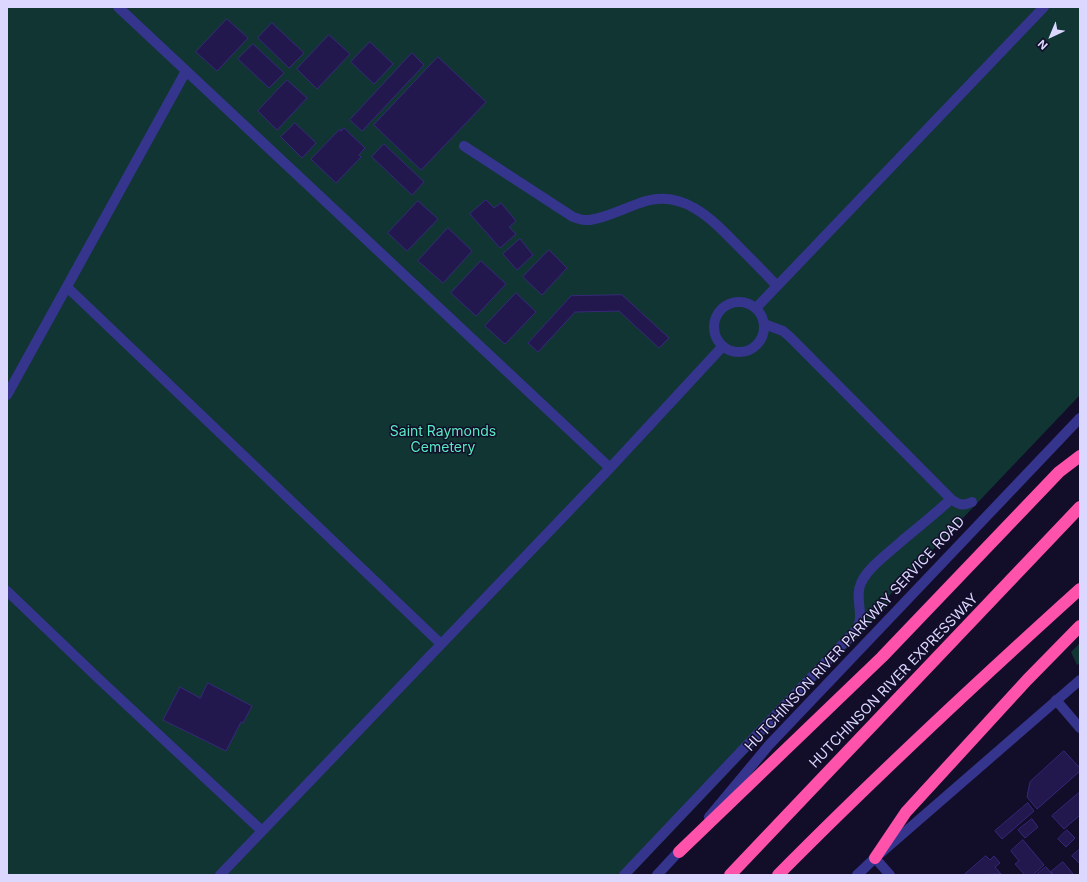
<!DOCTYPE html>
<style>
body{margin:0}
#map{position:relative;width:1087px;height:882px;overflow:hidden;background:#120e2a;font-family:Inter,sans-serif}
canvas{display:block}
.frame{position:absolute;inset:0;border:8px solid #dbd7ff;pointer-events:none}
.north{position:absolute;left:1031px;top:16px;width:40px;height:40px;-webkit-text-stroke:3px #120e2a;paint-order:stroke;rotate:224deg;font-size:11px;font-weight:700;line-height:16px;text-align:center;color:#dbd7ff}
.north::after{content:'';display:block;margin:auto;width:14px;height:18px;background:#dbd7ff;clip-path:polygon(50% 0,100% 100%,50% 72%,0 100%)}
</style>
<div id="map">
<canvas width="1087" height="882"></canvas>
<div class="frame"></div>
<div class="north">N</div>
</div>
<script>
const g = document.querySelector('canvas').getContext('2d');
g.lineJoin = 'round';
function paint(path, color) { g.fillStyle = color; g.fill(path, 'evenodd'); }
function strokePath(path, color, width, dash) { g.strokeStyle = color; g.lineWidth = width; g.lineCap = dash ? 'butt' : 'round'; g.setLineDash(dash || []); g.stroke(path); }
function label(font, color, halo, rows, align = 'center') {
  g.font = font + ' Inter,sans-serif'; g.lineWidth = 3; g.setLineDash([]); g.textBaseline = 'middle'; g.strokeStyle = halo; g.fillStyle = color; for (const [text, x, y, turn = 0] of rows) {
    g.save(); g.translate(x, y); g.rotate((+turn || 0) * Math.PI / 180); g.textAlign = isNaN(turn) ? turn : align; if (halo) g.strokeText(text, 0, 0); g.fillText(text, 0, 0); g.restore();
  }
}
paint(new Path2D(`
 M 7,7 L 1080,7 L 1080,395 L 886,599 L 889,604 L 631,875 L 7,875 Z
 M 1080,643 L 1080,663 L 1077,665 L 1071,652 Z`), '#103532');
const building = new Path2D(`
 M 227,19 L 248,38 L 217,71 L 196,52 Z
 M 272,23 L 304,53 L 289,68 L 258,38 Z
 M 329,35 L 350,54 L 317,89 L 297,69 Z
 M 370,42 L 393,64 L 374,84 L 351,62 Z
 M 253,44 L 284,73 L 269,88 L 238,59 Z
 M 412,53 L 424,65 L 362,131 L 350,120 Z
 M 438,57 L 486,102 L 421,170 L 374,125 Z
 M 287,80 L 307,98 L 277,130 L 258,111 Z
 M 295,123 L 316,143 L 302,158 L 281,137 Z
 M 344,128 L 365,148 L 359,155 L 361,157 L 336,183 L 311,159 L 340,129 L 341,131 Z
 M 384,144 L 424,182 L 412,195 L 372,157 Z
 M 486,200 L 494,208 L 501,203 L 516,221 L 509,227 L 516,234 L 500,248 L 470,214 Z
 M 418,201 L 438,219 L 407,251 L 388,233 Z
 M 448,228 L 472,251 L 443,283 L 418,261 Z
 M 520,239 L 533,255 L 517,270 L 503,254 Z
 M 549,250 L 567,268 L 542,295 L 523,277 Z
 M 481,261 L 506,284 L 476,316 L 451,293 Z
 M 516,293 L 536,312 L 505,344 L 485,326 Z
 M 622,295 L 669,338 L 659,348 L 619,311 L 575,312 L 538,352 L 528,343 L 571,296 Z
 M 208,683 L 252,706 L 243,723 L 241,722 L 226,751 L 163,720 L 180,687 L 200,698 Z
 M 1064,751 L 1080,768 L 1080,771 L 1037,809 L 1027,797 L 1030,782 Z
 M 1080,792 L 1080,815 L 1064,829 L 1052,816 Z
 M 1028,803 L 1034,811 L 1002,839 L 995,831 Z
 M 1032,819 L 1038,827 L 1025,838 L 1018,830 Z
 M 1067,830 L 1075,838 L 1066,847 L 1058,839 Z
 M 1023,840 L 1044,865 L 1033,875 L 1025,875 L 1015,864 L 1019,861 L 1011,851 Z
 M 1080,849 L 1080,864 L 1072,856 Z
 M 986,856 L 990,860 L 994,856 L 1000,863 L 995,867 L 1001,874 L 964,875 Z
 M 1063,862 L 1074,875 L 1054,875 L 1051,872 Z
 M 1046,867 L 1053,875 L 1036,875 Z`);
paint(building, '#22184d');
strokePath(building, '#37287b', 1);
strokePath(new Path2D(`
 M 118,7 L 610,468
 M 464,146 L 573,217 C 577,218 581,220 585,220 C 599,221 625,208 640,203 C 682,187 712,219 739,247 C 752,260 765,273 777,286
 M 67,287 L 441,644
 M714 327a25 25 0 1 1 50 0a25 25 0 1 1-50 0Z
 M 756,308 L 1044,7
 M 764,324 L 783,331 L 790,337 L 951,499 C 959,505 963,506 972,502
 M 7,395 L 186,71
 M 7,591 L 100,680 L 262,831
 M 220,875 L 610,468 L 723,346
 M 624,875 L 857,629 C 865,615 854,598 861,583 C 868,567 891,551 904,539 C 920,526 936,513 951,499`), '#36358d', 10);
strokePath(new Path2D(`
 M 1056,700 L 1080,728
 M 875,858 L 890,875`), '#36358d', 10);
strokePath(new Path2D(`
 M 709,817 L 769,745 L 1080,418
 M 657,875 L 683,847
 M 857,875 L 875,858 L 1080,680`), '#36358d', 10);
strokePath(new Path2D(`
 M 679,852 L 882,657 L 1059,472 L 1080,456
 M 875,858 L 906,812 L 1027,680 L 1080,626
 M 730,875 L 1080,507
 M 778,875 C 876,776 977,682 1080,589`), '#ff52aa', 12);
label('14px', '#58eac2', '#120e2a', [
 ["Saint Raymonds",443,432],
 ["Cemetery",443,448]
]);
label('14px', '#dbd7ff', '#120e2a', [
 ["HUTCHINSON RIVER PARKWAY SERVICE ROAD",855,634,-47],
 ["HUTCHINSON RIVER EXPRESSWAY",894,681,-46]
]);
</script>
